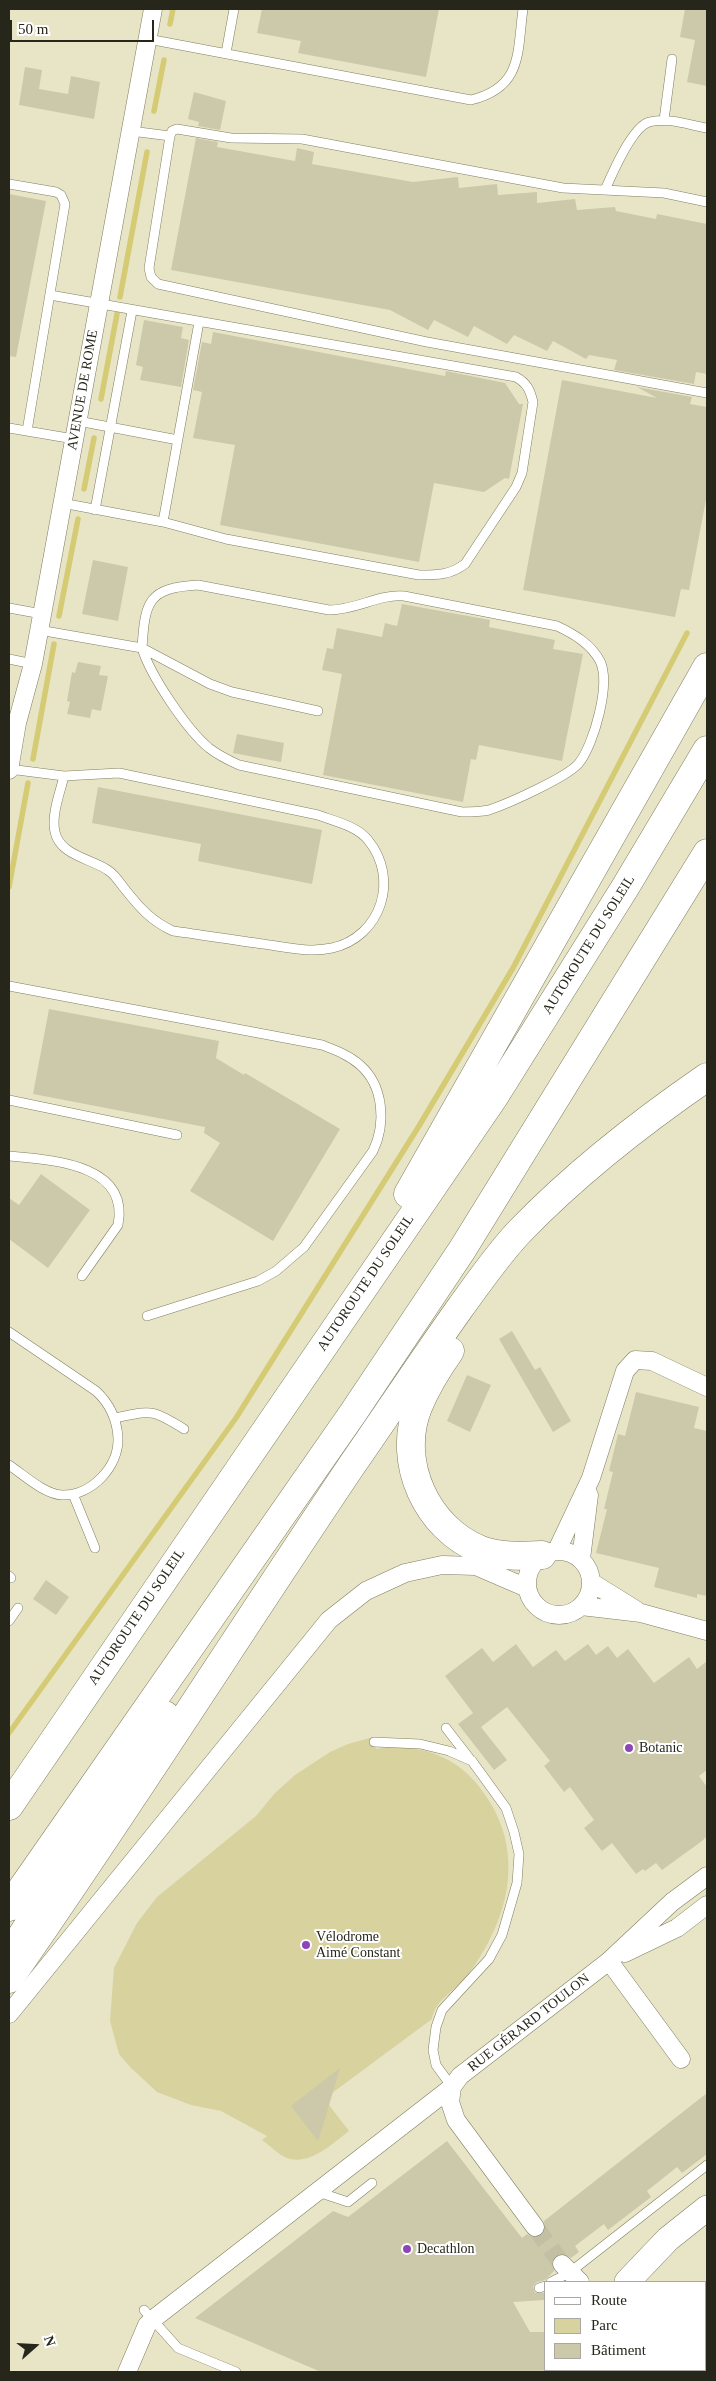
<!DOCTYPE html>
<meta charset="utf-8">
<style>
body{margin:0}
#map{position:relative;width:716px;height:2381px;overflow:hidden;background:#e8e5c6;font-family:"Times New Roman",serif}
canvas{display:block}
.frame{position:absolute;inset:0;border:10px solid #27261a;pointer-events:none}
.legend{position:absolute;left:544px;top:2281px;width:162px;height:90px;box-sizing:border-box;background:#fff;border:1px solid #a9a8a3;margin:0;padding:6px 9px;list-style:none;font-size:15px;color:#27261a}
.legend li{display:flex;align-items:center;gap:10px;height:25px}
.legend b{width:25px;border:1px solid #a9a8a3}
.north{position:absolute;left:10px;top:2321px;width:50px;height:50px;-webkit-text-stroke:4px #fff;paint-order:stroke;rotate:71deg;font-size:14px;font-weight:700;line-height:20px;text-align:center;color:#27261a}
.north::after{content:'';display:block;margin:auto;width:18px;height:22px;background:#27261a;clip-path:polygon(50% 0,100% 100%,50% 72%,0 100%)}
.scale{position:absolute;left:10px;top:20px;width:144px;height:22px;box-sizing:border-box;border:2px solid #27261a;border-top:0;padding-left:6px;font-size:15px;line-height:18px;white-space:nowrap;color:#27261a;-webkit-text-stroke:4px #fff;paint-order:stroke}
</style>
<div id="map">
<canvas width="716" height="2381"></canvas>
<div class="frame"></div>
<ul class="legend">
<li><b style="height:6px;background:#fff"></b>Route</li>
<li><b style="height:14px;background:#d7d29e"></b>Parc</li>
<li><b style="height:14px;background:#ccc9aa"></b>Bâtiment</li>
</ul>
<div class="north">N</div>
<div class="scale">50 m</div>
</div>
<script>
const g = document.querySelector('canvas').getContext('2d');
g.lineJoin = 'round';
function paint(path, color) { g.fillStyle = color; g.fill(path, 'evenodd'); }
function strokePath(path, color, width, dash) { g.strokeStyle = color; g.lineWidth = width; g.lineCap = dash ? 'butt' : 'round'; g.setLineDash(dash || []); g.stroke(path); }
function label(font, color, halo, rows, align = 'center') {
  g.font = font + ' "Times New Roman",serif'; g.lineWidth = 4; g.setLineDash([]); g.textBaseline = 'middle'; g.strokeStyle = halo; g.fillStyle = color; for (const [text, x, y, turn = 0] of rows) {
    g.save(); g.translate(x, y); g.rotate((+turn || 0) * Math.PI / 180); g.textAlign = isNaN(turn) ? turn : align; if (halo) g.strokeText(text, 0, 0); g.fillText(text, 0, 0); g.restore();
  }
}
paint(new Path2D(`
 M 373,1737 L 376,1749 C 413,1743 451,1753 476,1783 C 528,1844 512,1915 468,1975 C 457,1990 435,1999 432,2019 L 332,2093 L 329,2105 L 349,2131 C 333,2143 310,2166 287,2158 C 279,2155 269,2145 262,2140 L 267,2136 L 221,2111 L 191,2105 L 157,2092 L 130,2067 L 119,2054 L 110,2021 L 114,1968 L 137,1923 L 157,1897 L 256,1816 L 275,1793 L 295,1775 L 330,1752 L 348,1744 Z`), '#d7d29e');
strokePath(new Path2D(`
 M 170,24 L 173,9
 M 154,111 L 164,60
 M 120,297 L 147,152
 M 101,399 L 117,314
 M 84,489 L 94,438
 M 59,616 L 78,519
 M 33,759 L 54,644
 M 9,887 L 28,783
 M 9,1733 L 236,1418 L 419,1126 L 513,968 L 687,633`), '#d5cb74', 5.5);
paint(new Path2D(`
 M 262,9 L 439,9 L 426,77 L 298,53 L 301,41 L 257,33 Z
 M 685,9 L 707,9 L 707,86 L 687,82 L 695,40 L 680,37 Z
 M 25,67 L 42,70 L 39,89 L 68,94 L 71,76 L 100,82 L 94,119 L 19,105 Z
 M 194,92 L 226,101 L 220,130 L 198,126 L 199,122 L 188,119 Z
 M 196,138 L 218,142 L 217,147 L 295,161 L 297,148 L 314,152 L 312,164 L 413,182 L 458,177 L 459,188 L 497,184 L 498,195 L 537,192 L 537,203 L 575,199 L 577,210 L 615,207 L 616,211 L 656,219 L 657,214 L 707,224 L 707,374 L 696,372 L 694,384 L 614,370 L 617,360 L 589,355 L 586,359 L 553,341 L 547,351 L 514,335 L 507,344 L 474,326 L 468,337 L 434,320 L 428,330 L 390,310 L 171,270 Z
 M 9,194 L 46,201 L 16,357 L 9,356 Z
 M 144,320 L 183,327 L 181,338 L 189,340 L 181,387 L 140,380 L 143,367 L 136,365 Z
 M 213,332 L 445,376 L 446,371 L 505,383 L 519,404 L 523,404 L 509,479 L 505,478 L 484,492 L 434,483 L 419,562 L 220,525 L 235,445 L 193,438 L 202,392 L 193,390 L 202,342 L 211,344 Z
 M 562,380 L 657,398 L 637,387 L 692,397 L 690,404 L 707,407 L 707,494 L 689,590 L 681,589 L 675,617 L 523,590 Z
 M 93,560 L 128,567 L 118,621 L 82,614 Z
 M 402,604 L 490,620 L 489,627 L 555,640 L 553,649 L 583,654 L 562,761 L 479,745 L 476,760 L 471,759 L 463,802 L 323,775 L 342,674 L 322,670 L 327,648 L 333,649 L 337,628 L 382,637 L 385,623 L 397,626 Z
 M 78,662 L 101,666 L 99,675 L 108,676 L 101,711 L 92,709 L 90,718 L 67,714 L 70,702 L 67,701 L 72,672 L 75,673 Z
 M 237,734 L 284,743 L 281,762 L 233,753 Z
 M 98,787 L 322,830 L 312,884 L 198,861 L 201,844 L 92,823 Z
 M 49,1009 L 219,1041 L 216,1058 L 244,1075 L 245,1073 L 340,1129 L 273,1241 L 190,1191 L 220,1143 L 204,1133 L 205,1127 L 33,1094 Z
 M 41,1174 L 90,1210 L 48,1268 L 9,1239 L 9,1198 L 19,1205 Z
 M 512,1331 L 535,1370 L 540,1367 L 571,1421 L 553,1432 L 499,1339 Z
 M 467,1375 L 491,1385 L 470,1432 L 447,1421 Z
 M 636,1392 L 699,1407 L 694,1428 L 707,1431 L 707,1596 L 697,1594 L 697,1598 L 654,1587 L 659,1568 L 596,1553 L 607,1509 L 604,1509 L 613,1472 L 609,1471 L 618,1434 L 625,1436 Z
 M 46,1580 L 69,1597 L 56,1615 L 33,1599 Z
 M 516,1644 L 533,1667 L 556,1650 L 565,1661 L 588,1644 L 596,1655 L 608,1646 L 617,1658 L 628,1649 L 654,1683 L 689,1657 L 697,1669 L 707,1661 L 707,1770 L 699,1776 L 707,1787 L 707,1836 L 702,1841 L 662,1870 L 656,1863 L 645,1871 L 643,1869 L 636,1874 L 612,1843 L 602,1851 L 584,1828 L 594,1820 L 570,1787 L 564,1792 L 544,1766 L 550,1761 L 507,1707 L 481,1727 L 507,1760 L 494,1770 L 458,1724 L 473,1713 L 445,1676 L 482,1648 L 493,1662 Z
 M 340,2068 L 324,2122 L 318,2141 L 291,2106 Z
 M 707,2093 L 707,2154 L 682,2173 L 677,2167 L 647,2191 L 651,2197 L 608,2230 L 604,2224 L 575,2246 L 579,2252 L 571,2258 L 564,2254 L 555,2256 L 552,2262 L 554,2271 L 545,2280 L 537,2282 L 533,2286 L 535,2293 L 545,2293 L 545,2300 L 513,2302 L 530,2332 L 545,2332 L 545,2372 L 321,2372 L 195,2318 L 333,2211 L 348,2217 L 447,2141 L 522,2238 L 527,2234 L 536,2238 L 541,2236 L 545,2231 L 544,2221 Z`), '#ccc9aa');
strokePath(new Path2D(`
 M 535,2227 L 562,2264`), '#c1bfa4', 18, [18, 9]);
const service = new Path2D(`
 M 148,39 L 471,100 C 523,87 517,53 523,9
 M 226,53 L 234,9
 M 664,120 L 672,59
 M 131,131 L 170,136 L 149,268 L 151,277 L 158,284 L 427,342 L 707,393
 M 170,136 L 172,131 L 177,129 L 231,138 L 302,139 L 563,188 L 664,193 L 707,202
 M 9,184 L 56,192 L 61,195 L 65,204 L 27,431
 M 605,190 C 612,174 632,127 649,122 C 668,117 689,125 707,128
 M 50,295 L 516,377 C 527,383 530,390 533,402 L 522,473 L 516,487 L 465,564 C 450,575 438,575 419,575 L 226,539 L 163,522 L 62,503
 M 78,421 L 178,440
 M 9,428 L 74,439
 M 95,510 L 132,311
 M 163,522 L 199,322
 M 9,608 L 42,614
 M 39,630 L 142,648 C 150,675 187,730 209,748 C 218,755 228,760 239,765 L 462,812 C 471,812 480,812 489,810 C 507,804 568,777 579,763 C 594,744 611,684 600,661 C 591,644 574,634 557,626 L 404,596 C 378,594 357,610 329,610 L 198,585 C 148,588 145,601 142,648 L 210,684 L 232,692 L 318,711
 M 9,659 L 33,664
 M 9,769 L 64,776 L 119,773 L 318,815 C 334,821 357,826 368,840 C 400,879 381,937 332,948 C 309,953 286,947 263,944 C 233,940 203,935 173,931 C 151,921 139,907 124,888 C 120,883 115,875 109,871 C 93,859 60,856 55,832 C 51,815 60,793 64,776
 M 9,986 L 322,1045 C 335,1050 349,1055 360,1065 C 384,1086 386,1124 373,1151 L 304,1247 L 276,1271 L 258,1281 L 147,1316
 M 9,1100 L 177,1135
 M 9,1156 C 50,1160 130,1163 118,1225 L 82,1276
 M 9,1332 L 96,1391 C 109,1403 117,1419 118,1438 C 119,1467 91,1496 62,1495 C 44,1494 24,1475 9,1465
 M 114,1418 C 152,1411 150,1408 184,1429
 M 73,1494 L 95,1548
 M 9,1576 L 11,1578
 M 9,1621 L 18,1608
 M 446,1728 L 470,1759
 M 374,1742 L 420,1744 L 449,1751 L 472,1761 L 506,1808 L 514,1832 L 519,1854 L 517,1883 L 502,1935 L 489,1959 L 442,2010 L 436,2027 L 433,2050 L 436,2065 L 452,2087
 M 318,2192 L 348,2202 L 372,2183
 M 551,2282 L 569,2273 L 707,2165
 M 539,2288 L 545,2286
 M 144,2310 L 178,2348 L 236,2372
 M 558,2372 L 559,2370`);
const minor = new Path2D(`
 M 9,770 L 17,723 L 33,664 L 153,9
 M 557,1550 L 591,1478 L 625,1371 L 635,1360 L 652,1361 L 707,1387
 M527 1583a32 32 0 1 1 64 0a32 32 0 1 1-64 0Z
 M 581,1559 L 589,1495
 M 591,1582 L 636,1610
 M 581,1606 L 641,1613 L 707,1631
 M 625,1953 L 677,1928 L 707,1905
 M 609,1961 L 681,2059
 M 9,2014 L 329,1620 L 366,1591 L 405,1573 L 442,1565 L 476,1566 L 527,1588
 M 452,2087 L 450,2102 L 456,2120 L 535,2227
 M 562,2264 L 580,2282
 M 127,2372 L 147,2325 L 152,2320 L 452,2087 L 460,2076 L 609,1961 L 672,1902 L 707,1876`);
const secondary = new Path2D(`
 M 627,2282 L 668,2239 L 707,2208
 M 585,2372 L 586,2370
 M 609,2372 L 610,2370`);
const primary = new Path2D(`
 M 450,1351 C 438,1368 426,1388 418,1407 C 396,1462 427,1529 481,1550 C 500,1557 522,1556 542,1555
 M 9,1979 C 127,1810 237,1636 352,1465 C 388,1413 423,1360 460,1308 C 479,1282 498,1254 520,1231 C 577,1172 640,1123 707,1077`);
const motorway = new Path2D(`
 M 408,1194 L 707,667
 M 9,1806 L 494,1097 L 626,886 L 707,750
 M 9,1907 L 353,1413 L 462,1250 L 707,853
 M 9,1955 L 165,1715`);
strokePath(service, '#807e61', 10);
strokePath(minor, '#807e61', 19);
strokePath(secondary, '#807e61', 26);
strokePath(primary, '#807e61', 29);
strokePath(motorway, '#807e61', 29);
strokePath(service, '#fff', 9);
strokePath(minor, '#fff', 18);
strokePath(secondary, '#fff', 25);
strokePath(primary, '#fff', 28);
strokePath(motorway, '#fff', 28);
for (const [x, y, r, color] of [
 [629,1748,5,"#8e45b7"],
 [306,1945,5,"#8e45b7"],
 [407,2249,5,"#8e45b7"]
]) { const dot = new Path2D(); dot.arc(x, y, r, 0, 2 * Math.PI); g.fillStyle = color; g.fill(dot); strokePath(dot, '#fff', 2); }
label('14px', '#27261a', '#fff', [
 ["AVENUE DE ROME",83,390,-80],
 ["AUTOROUTE DU SOLEIL",589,945,-58],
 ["AUTOROUTE DU SOLEIL",366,1283,-56],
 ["AUTOROUTE DU SOLEIL",137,1617,-56],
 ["RUE GÉRARD TOULON",529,2023,-38]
]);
label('14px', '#27261a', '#fff', [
 ["Botanic",639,1748],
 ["Vélodrome",316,1937],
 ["Aimé Constant",316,1953],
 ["Decathlon",417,2249]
], 'left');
</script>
